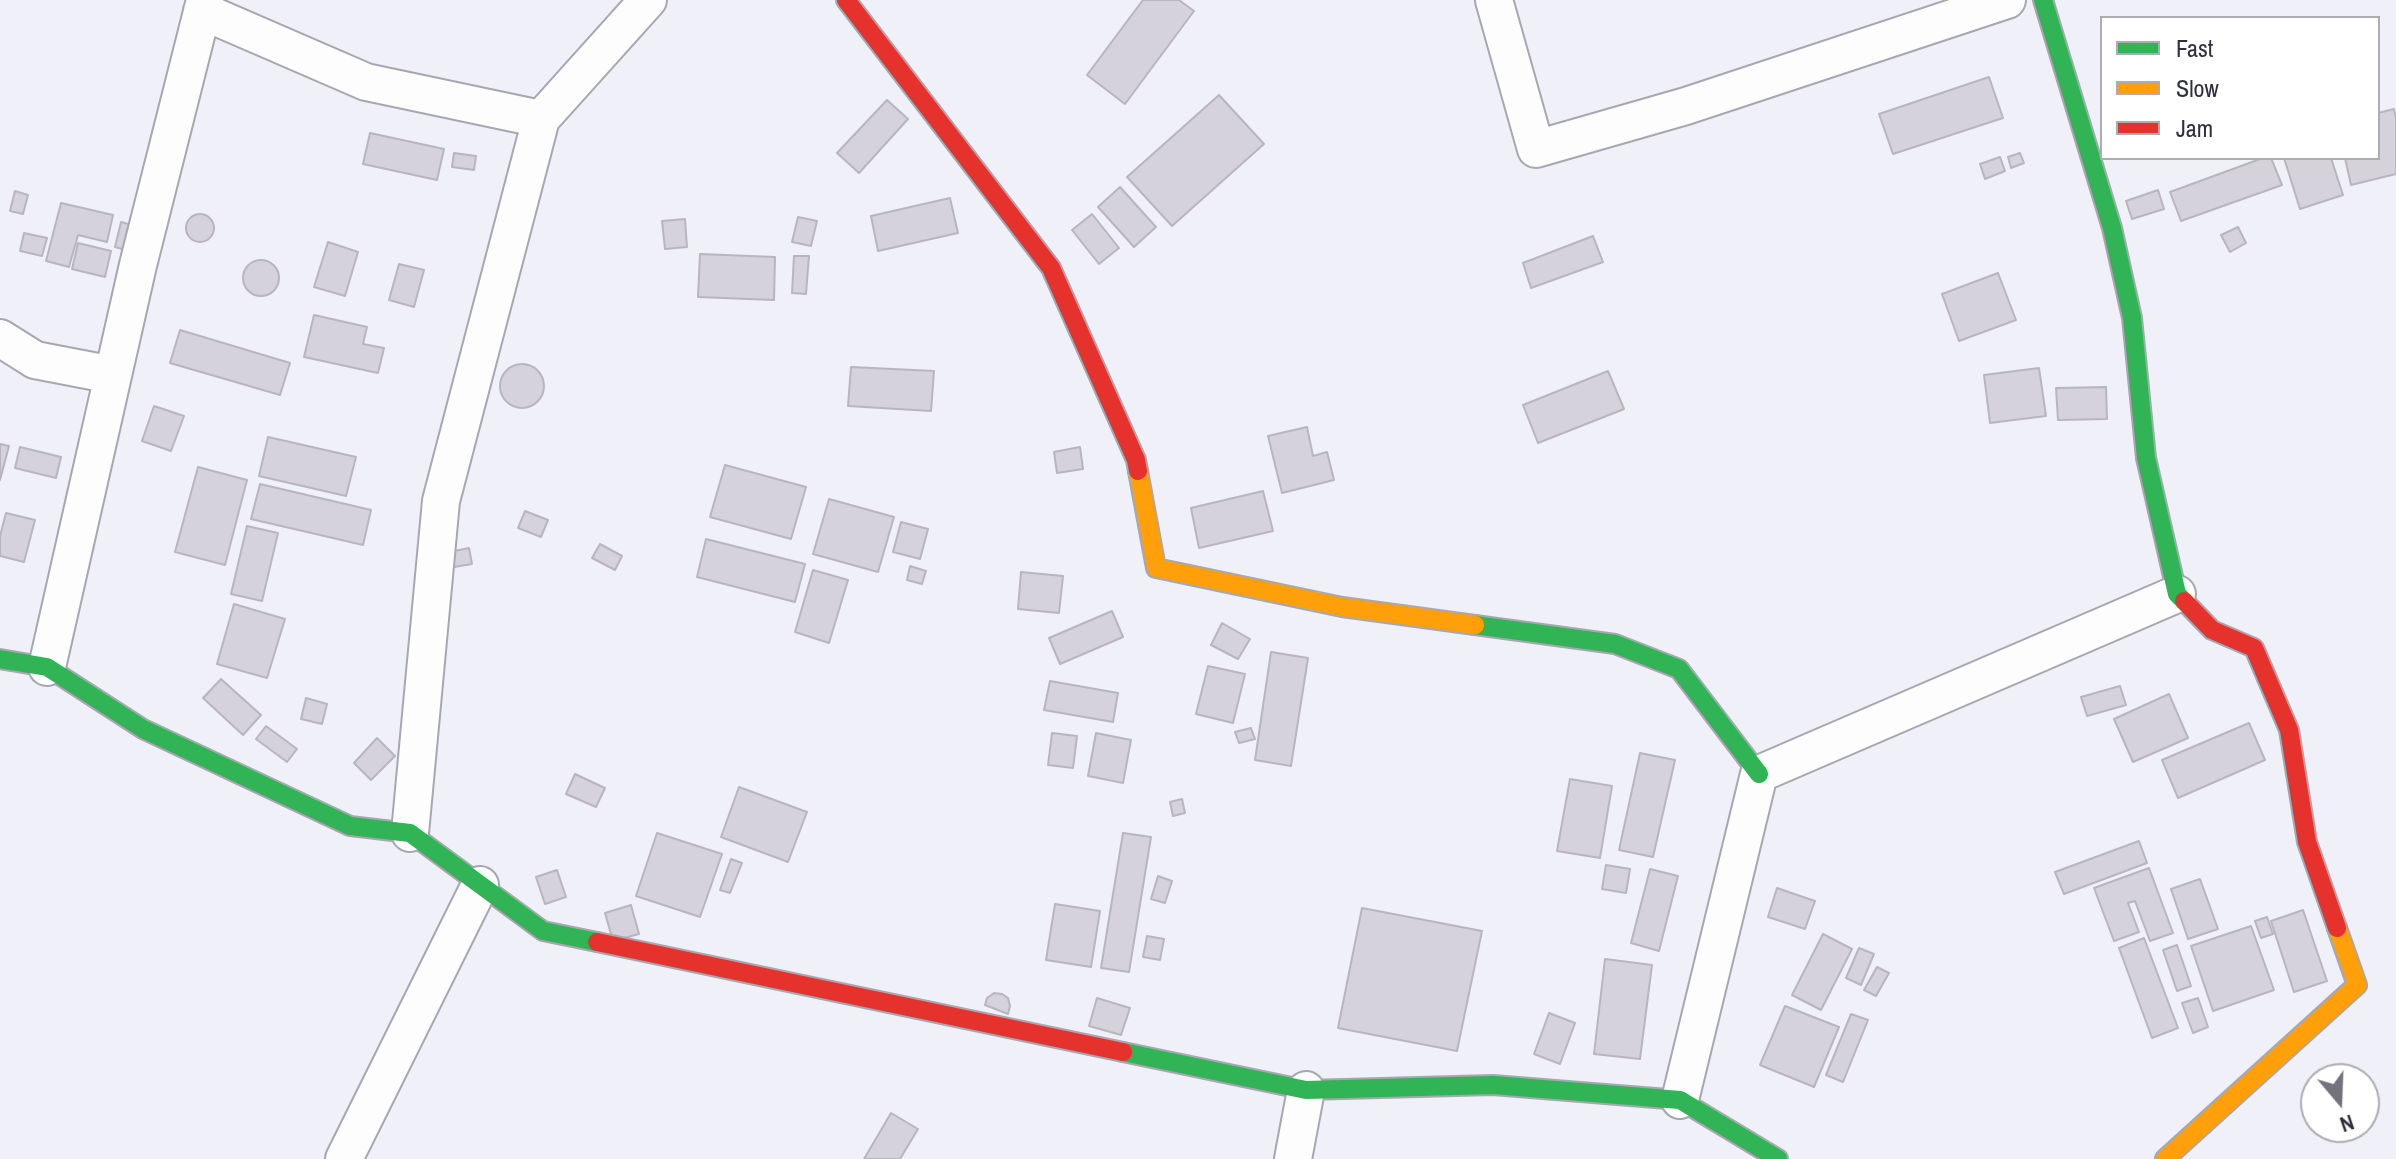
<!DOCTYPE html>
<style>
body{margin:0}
#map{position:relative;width:2396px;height:1159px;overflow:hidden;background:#f0f0f8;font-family:"Archivo Narrow",sans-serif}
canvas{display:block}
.legend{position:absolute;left:2100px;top:16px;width:280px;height:144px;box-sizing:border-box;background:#fff;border:2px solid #acacb1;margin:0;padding:10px 14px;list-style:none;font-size:24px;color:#2f2f3d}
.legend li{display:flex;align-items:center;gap:16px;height:40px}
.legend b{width:40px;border:2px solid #acacb1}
.north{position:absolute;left:2300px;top:1063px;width:80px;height:80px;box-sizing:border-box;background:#fff;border:2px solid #acacb1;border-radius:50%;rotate:161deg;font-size:22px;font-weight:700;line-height:32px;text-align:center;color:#2f2f3d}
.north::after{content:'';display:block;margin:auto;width:28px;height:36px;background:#73737e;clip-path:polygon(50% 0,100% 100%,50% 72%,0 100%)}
</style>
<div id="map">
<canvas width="2396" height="1159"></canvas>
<ul class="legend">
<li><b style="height:10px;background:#30b455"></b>Fast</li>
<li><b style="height:10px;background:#ff9f0a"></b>Slow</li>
<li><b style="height:10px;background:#e5322d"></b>Jam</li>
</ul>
<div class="north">N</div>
</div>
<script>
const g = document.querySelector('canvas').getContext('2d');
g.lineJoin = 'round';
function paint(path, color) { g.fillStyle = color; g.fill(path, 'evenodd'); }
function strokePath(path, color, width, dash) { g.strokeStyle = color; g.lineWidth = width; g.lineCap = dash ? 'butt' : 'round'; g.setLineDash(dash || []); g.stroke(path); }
const building = new Path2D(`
 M 1143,0 L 1179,0 L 1194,11 L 1125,104 L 1087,75 Z
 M 1989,77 L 2003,118 L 1893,154 L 1879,114 Z
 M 1219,95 L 1264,144 L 1172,226 L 1127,177 Z
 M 887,100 L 908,119 L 859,173 L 837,153 Z
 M 2394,109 L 2396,118 L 2396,174 L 2351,185 L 2345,158 L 2378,158 L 2378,113 Z
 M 370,133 L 444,149 L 437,180 L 363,164 Z
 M 454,153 L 476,156 L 474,170 L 452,167 Z
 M 2020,153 L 2024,163 L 2011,168 L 2008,157 Z
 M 2000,157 L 2005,171 L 1985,179 L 1980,164 Z
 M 2263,158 L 2271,158 L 2282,185 L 2181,221 L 2170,192 Z
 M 2284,158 L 2331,158 L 2343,195 L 2300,209 Z
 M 1120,187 L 1156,227 L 1134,247 L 1098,207 Z
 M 2158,190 L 2164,209 L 2132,219 L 2126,201 Z
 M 15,191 L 28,195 L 23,214 L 10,211 Z
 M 950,198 L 958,233 L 878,251 L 871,216 Z
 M 61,203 L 113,215 L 107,242 L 78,235 L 69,267 L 46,261 Z
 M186 228a14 14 0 1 1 28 0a14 14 0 1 1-28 0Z
 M 1092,214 L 1119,248 L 1099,264 L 1072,230 Z
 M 798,217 L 817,221 L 811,246 L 792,242 Z
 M 685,219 L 687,247 L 665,249 L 662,221 Z
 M 121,222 L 140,227 L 133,252 L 115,247 Z
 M 2238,227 L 2246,243 L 2230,252 L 2221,235 Z
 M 24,233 L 47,238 L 42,256 L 20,251 Z
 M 1593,236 L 1603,262 L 1531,288 L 1523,263 Z
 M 328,242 L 358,252 L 345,296 L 314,287 Z
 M 78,243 L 111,251 L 105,277 L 72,269 Z
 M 700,254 L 775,257 L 774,300 L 698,297 Z
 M 794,256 L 809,256 L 806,294 L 792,293 Z
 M243 278a18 18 0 1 1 36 0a18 18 0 1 1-36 0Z
 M 399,264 L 424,270 L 414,307 L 389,300 Z
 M 1998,273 L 2016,320 L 1959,341 L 1942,294 Z
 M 314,315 L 367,327 L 363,344 L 384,348 L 378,373 L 304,357 Z
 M 180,330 L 290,363 L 280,395 L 170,363 Z
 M500 386a22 22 0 1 1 44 0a22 22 0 1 1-44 0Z
 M 851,367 L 934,371 L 931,411 L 848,406 Z
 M 2039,368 L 2046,416 L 1990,423 L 1984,375 Z
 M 1608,371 L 1624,409 L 1538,443 L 1523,405 Z
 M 2106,387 L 2107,419 L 2058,420 L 2056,388 Z
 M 154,406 L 184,416 L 171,451 L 142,441 Z
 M 1307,427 L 1313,456 L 1327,452 L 1334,480 L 1282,493 L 1268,436 Z
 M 268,437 L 356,457 L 346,496 L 259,476 Z
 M 0,444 L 9,446 L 0,480 Z
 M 20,447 L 61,457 L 56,478 L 15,468 Z
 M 1080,447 L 1083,469 L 1057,473 L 1054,452 Z
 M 725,465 L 806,487 L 791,539 L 710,517 Z
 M 198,467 L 247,480 L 225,565 L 175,552 Z
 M 260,484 L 371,510 L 363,545 L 251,519 Z
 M 1263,491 L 1273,531 L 1199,548 L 1191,508 Z
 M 829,499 L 894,517 L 878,572 L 813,554 Z
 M 525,511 L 548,520 L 541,537 L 518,528 Z
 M 6,513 L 35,520 L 24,562 L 0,556 L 0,536 Z
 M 901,522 L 928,529 L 920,559 L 893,552 Z
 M 247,526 L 278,533 L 262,601 L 231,594 Z
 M 706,539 L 805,564 L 795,602 L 697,577 Z
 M 600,544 L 622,556 L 615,570 L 592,558 Z
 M 469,548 L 472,564 L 448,568 L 445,553 Z
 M 910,566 L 926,571 L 922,584 L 907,580 Z
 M 813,570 L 848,580 L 829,643 L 795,632 Z
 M 1021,572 L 1063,576 L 1059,613 L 1018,609 Z
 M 234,604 L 285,619 L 267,678 L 217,664 Z
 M 1112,611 L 1123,637 L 1060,664 L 1049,638 Z
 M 1222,623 L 1250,639 L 1238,659 L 1211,645 Z
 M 1271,652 L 1308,658 L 1291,766 L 1255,760 Z
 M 1208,666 L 1245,674 L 1233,723 L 1196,714 Z
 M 221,679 L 261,715 L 243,735 L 203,698 Z
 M 1050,681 L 1118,693 L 1113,722 L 1044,710 Z
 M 2120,686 L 2126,705 L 2087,716 L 2081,697 Z
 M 2169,694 L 2188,738 L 2133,762 L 2114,719 Z
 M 306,698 L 327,704 L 322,724 L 301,719 Z
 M 2249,723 L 2265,760 L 2178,798 L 2162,760 Z
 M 266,726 L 297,749 L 287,762 L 256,739 Z
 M 1251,728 L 1255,739 L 1239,743 L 1235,732 Z
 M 1052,733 L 1077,736 L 1073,768 L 1048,765 Z
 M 1096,733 L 1131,740 L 1123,783 L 1088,776 Z
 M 377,738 L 395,756 L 371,780 L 354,763 Z
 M 1640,753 L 1675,760 L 1653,857 L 1619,850 Z
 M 575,774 L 605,788 L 596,807 L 566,794 Z
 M 1570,779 L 1612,786 L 1600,858 L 1557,851 Z
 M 739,787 L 807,812 L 788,862 L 721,837 Z
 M 1182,799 L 1185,813 L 1173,816 L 1170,802 Z
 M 657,833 L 722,854 L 700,917 L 636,896 Z
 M 1123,833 L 1151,837 L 1129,972 L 1101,968 Z
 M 2139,841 L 2147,863 L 2064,894 L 2055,872 Z
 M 731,859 L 742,863 L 730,893 L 720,890 Z
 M 1606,865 L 1630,869 L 1626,893 L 1602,889 Z
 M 2149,868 L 2173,933 L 2150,941 L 2135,901 L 2128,903 L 2139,932 L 2114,941 L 2094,888 Z
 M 1650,869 L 1678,876 L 1659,951 L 1631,943 Z
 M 557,870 L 566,897 L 545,904 L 536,877 Z
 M 1158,876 L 1172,881 L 1165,903 L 1151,899 Z
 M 2200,879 L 2218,929 L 2188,939 L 2171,889 Z
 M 1777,888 L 1815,901 L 1805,929 L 1768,917 Z
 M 1055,904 L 1100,911 L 1091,967 L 1046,960 Z
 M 631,905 L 639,934 L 613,941 L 605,913 Z
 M 1362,908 L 1482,931 L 1457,1051 L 1338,1028 Z
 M 2303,910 L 2327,981 L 2294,992 L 2271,921 Z
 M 2267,917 L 2273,934 L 2261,938 L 2255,921 Z
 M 2251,926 L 2274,990 L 2213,1011 L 2191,946 Z
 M 1823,934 L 1852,949 L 1821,1010 L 1792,995 Z
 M 1147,936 L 1164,939 L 1160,960 L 1143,957 Z
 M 2144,938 L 2178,1028 L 2152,1038 L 2119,948 Z
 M 2177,945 L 2191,986 L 2177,991 L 2163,950 Z
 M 1859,948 L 1874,954 L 1861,985 L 1846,978 Z
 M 1605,959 L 1652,965 L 1640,1059 L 1594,1054 Z
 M 1877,967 L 1889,973 L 1876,996 L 1864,990 Z
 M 994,993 L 1002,994 L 1008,998 L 1010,1006 L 1008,1014 L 985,1005 L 987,998 Z
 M 1097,998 L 1130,1008 L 1121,1035 L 1089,1026 Z
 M 2198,998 L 2208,1027 L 2193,1033 L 2182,1003 Z
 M 1785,1006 L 1839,1027 L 1814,1087 L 1760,1065 Z
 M 1549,1013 L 1575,1023 L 1560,1064 L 1534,1054 Z
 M 1851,1014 L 1868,1020 L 1843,1082 L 1826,1075 Z
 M 891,1113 L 918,1129 L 900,1159 L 864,1159 Z`);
paint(building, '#d6d2dc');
strokePath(building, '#b9b5bf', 2);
const street = new Path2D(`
 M 1494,0 L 1536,149 L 1686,106 L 2007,0
 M 202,11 L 366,82 L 541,119
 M 0,338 L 35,360 L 113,375
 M 47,667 L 138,265 L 205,0
 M 410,833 L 441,501 L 541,119 L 648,0
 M 1680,1100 L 1759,774 L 2177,594
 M 344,1159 L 480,885
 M 1293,1159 L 1306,1090`);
const fast = new Path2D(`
 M 2043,0 L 2112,228 L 2132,318 L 2146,458 L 2177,594 L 2184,601
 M 1475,625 L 1615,644 L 1679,669 L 1759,774
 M 0,659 L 47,667 L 143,729 L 350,826 L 410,833 L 543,931 L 597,942
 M 1123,1052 L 1306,1090 L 1493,1085 L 1680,1100 L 1778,1159`);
const slow = new Path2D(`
 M 1138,471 L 1156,568 L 1342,607 L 1475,625
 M 2165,1159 L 2357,985 L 2337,928`);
const jam = new Path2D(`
 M 846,0 L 1051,268 L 1136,460 L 1138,471
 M 2184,601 L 2212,630 L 2254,648 L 2289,730 L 2307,842 L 2337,928
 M 597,942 L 1123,1052`);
strokePath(street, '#a7a7b1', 40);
strokePath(fast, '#a7a7b1', 22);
strokePath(slow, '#a7a7b1', 22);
strokePath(jam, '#a7a7b1', 22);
strokePath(street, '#fdfdfe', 36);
strokePath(fast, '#30b455', 18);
strokePath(slow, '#ff9f0a', 18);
strokePath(jam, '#e5322d', 18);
</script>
